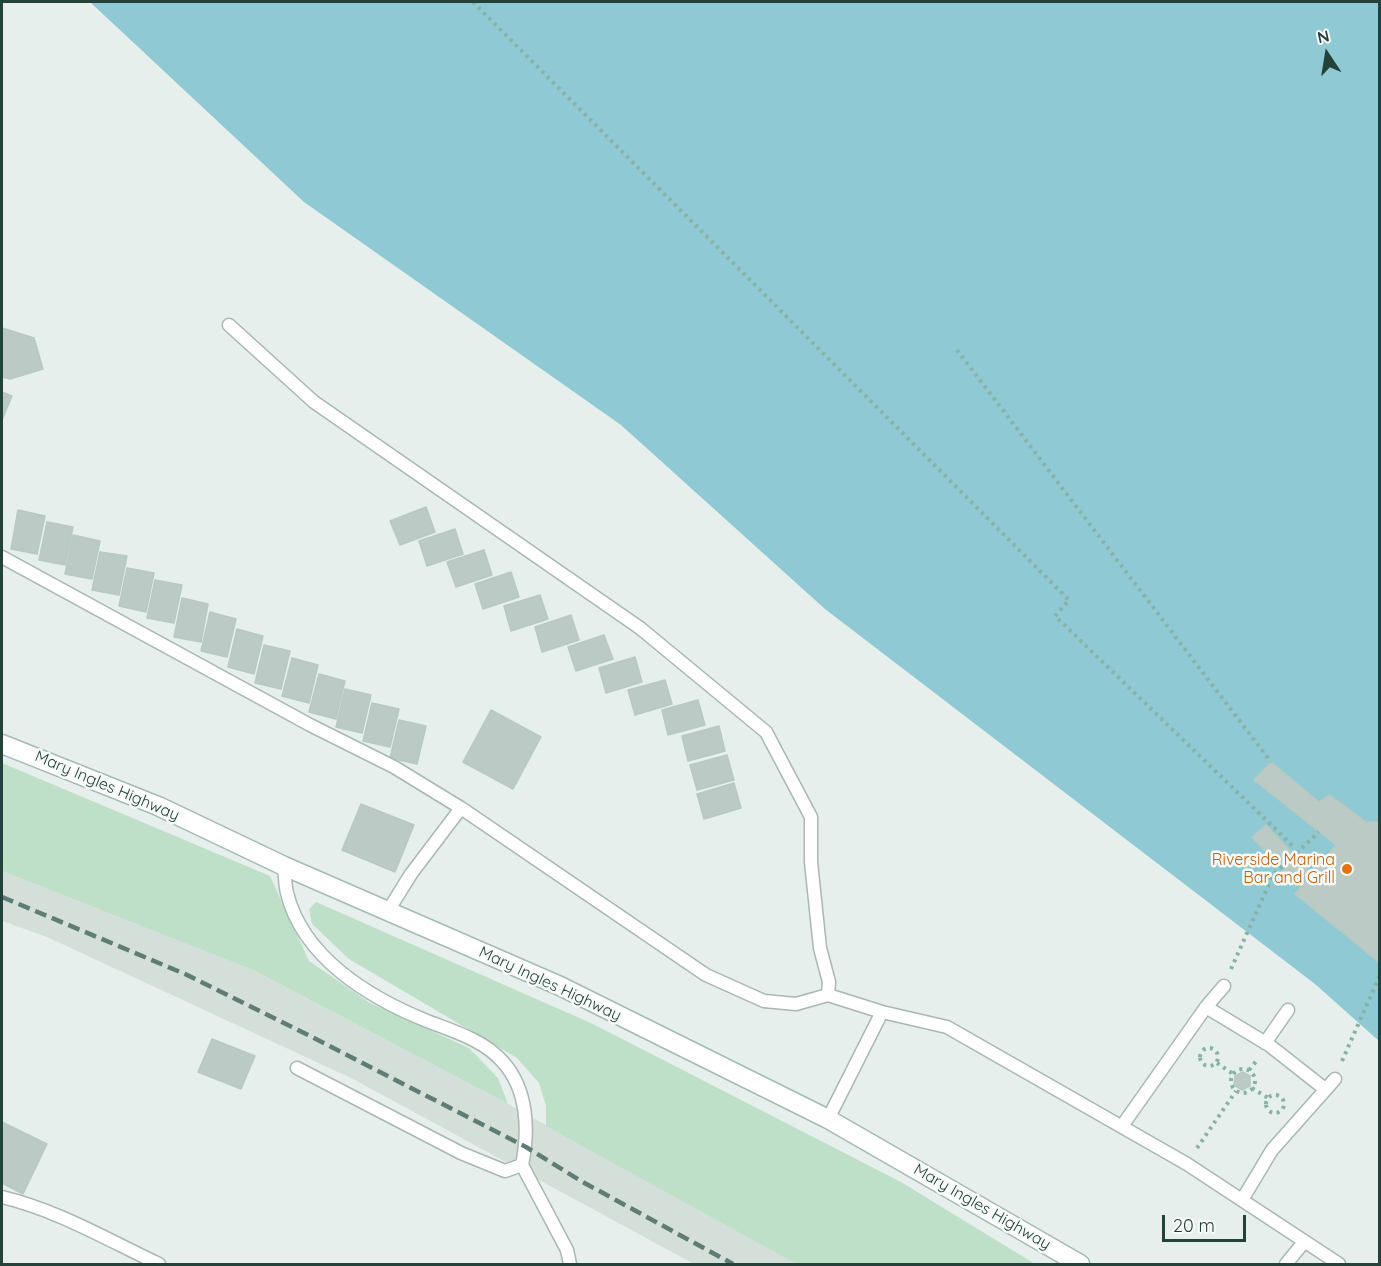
<!DOCTYPE html>
<style>
body{margin:0}
#map{position:relative;width:1381px;height:1266px;overflow:hidden;background:#e6efeb;font-family:Quicksand,sans-serif}
canvas{display:block}
.frame{position:absolute;inset:0;border:3px solid #24423a;pointer-events:none}
.north{position:absolute;left:1297px;top:24px;width:60px;height:60px;-webkit-text-stroke:4px #f7fbf9;paint-order:stroke;rotate:348deg;font-size:16px;font-weight:700;line-height:24px;text-align:center;color:#24423a}
.north::after{content:'';display:block;margin:auto;width:21px;height:27px;background:#24423a;clip-path:polygon(50% 0,100% 100%,50% 72%,0 100%)}
.scale{position:absolute;left:1162px;top:1215px;width:84px;height:27px;box-sizing:border-box;border:3px solid #24423a;border-top:0;padding-left:8px;font-size:18px;line-height:21px;white-space:nowrap;color:#24423a;-webkit-text-stroke:4px #f7fbf9;paint-order:stroke}
</style>
<div id="map">
<canvas width="1381" height="1266"></canvas>
<div class="frame"></div>
<div class="north">N</div>
<div class="scale">20 m</div>
</div>
<script>
const g = document.querySelector('canvas').getContext('2d');
g.lineJoin = 'round';
function paint(path, color) { g.fillStyle = color; g.fill(path, 'evenodd'); }
function strokePath(path, color, width, dash) { g.strokeStyle = color; g.lineWidth = width; g.lineCap = dash ? 'butt' : 'round'; g.setLineDash(dash || []); g.stroke(path); }
function label(font, color, halo, rows, align = 'center') {
  g.font = font + ' Quicksand,sans-serif'; g.lineWidth = 5; g.setLineDash([]); g.textBaseline = 'middle'; g.strokeStyle = halo; g.fillStyle = color; for (const [text, x, y, turn = 0] of rows) {
    g.save(); g.translate(x, y); g.rotate((+turn || 0) * Math.PI / 180); g.textAlign = isNaN(turn) ? turn : align; if (halo) g.strokeText(text, 0, 0); g.fillText(text, 0, 0); g.restore();
  }
}
paint(new Path2D(`
 M 2,871 L 255,971 L 508,1104 L 796,1264 L 694,1264 L 353,1079 L 47,937 L 2,921 Z`), '#d4dfda');
paint(new Path2D(`
 M 2,763 L 270,876 L 309,961 L 370,1003 L 469,1048 L 498,1078 L 508,1104 L 255,971 L 2,871 Z
 M 316,902 L 593,1024 L 901,1182 L 1035,1264 L 796,1264 L 546,1126 L 546,1106 L 539,1083 L 517,1058 L 349,959 L 312,924 L 309,909 Z`), '#bfe0c8');
paint(new Path2D(`
 M 90,2 L 1379,2 L 1379,1041 L 1315,984 L 825,609 L 621,425 L 304,202 Z`), '#8ec9d4');
const building = new Path2D(`
 M 2,328 L 34,338 L 43,369 L 10,379 L 2,377 Z
 M 2,392 L 12,396 L 2,420 Z
 M 426,507 L 435,532 L 400,545 L 390,521 Z
 M 18,510 L 45,516 L 37,554 L 11,549 Z
 M 47,522 L 73,527 L 65,565 L 39,560 Z
 M 455,529 L 463,554 L 427,566 L 419,541 Z
 M 73,535 L 100,541 L 92,579 L 65,574 Z
 M 484,550 L 492,575 L 456,587 L 447,562 Z
 M 100,552 L 127,556 L 119,595 L 92,590 Z
 M 127,568 L 154,573 L 146,612 L 119,606 Z
 M 511,572 L 519,597 L 483,609 L 475,584 Z
 M 155,580 L 182,585 L 174,623 L 147,618 Z
 M 540,595 L 548,619 L 511,631 L 504,606 Z
 M 182,598 L 208,604 L 201,642 L 174,637 Z
 M 210,612 L 236,619 L 227,657 L 201,651 Z
 M 571,615 L 579,640 L 542,652 L 535,627 Z
 M 237,629 L 263,636 L 254,674 L 228,667 Z
 M 604,635 L 613,659 L 576,671 L 568,647 Z
 M 264,645 L 290,651 L 281,689 L 255,683 Z
 M 635,657 L 642,682 L 606,693 L 599,668 Z
 M 292,658 L 318,665 L 309,703 L 282,696 Z
 M 319,674 L 345,681 L 336,719 L 309,712 Z
 M 665,680 L 672,704 L 635,715 L 628,690 Z
 M 345,689 L 371,695 L 362,733 L 336,727 Z
 M 698,700 L 705,725 L 668,735 L 662,710 Z
 M 372,703 L 399,709 L 390,747 L 363,741 Z
 M 491,710 L 541,737 L 513,789 L 463,762 Z
 M 399,720 L 426,726 L 417,764 L 390,758 Z
 M 719,726 L 725,751 L 688,761 L 682,736 Z
 M 727,755 L 734,780 L 697,790 L 690,765 Z
 M 1271,762 L 1319,802 L 1330,795 L 1366,822 L 1380,822 L 1380,963 L 1295,894 L 1336,845 L 1254,780 Z
 M 734,783 L 741,808 L 704,819 L 697,794 Z
 M 361,804 L 414,825 L 395,872 L 342,850 Z
 M 1266,825 L 1309,871 L 1295,883 L 1252,837 Z
 M 212,1039 L 255,1056 L 241,1089 L 198,1072 Z
 M 1243,1072 L 1250,1076 L 1250,1086 L 1242,1090 L 1234,1085 L 1235,1076 Z
 M 2,1122 L 47,1144 L 23,1194 L 2,1183 Z`);
paint(building, '#bbcac4');
strokePath(building, '#b8c9c2', 1.5);
const lane = new Path2D(`
 M 2,557 L 310,725 L 394,767 L 461,808 L 706,975 L 764,1001 L 796,1004 L 828,995 L 829,982 L 820,948 L 811,862 L 811,817 L 766,732 L 640,628 L 314,402 L 229,325
 M 284,866 C 285,875 285,885 287,893 C 303,958 370,998 427,1021 C 453,1031 484,1040 503,1062 C 528,1090 529,1131 522,1165
 M 388,911 L 411,874 L 461,808
 M 828,995 L 882,1012
 M 1206,1007 L 1269,1045 L 1325,1089
 M 1265,1043 L 1288,1010
 M 297,1068 L 461,1153 L 505,1171 L 522,1165 L 567,1250 L 570,1264
 M 828,1119 L 882,1012 L 947,1027 L 1187,1164 L 1339,1264
 M 1122,1126 L 1206,1007 L 1224,986
 M 2,1197 C 57,1210 108,1240 159,1264
 M 1242,1200 L 1272,1150 L 1335,1079
 M 1286,1264 L 1304,1242`);
const secondary = new Path2D(`
 M 2,744 L 158,806 L 284,866 L 560,986 L 828,1119 L 1080,1264`);
strokePath(lane, '#a8b8b2', 15);
strokePath(secondary, '#a4bbb3', 21);
strokePath(new Path2D(`
 M 473,2 L 1069,600 L 1055,616 L 1295,848
 M 957,350 L 1271,762
 M 1231,969 L 1273,875 L 1319,832
 M1200 1057a9 9 0 1 1 18 0a9 9 0 1 1-18 0Z
 M 1342,1061 L 1380,975
 M 1217,1063 L 1233,1074
 M1231 1081a12 12 0 1 1 24 0a12 12 0 1 1-24 0Z
 M 1249,1070 L 1258,1059
 M 1252,1088 L 1268,1098
 M1266 1104a9 9 0 1 1 18 0a9 9 0 1 1-18 0Z
 M 1197,1148 L 1236,1091`), '#86b3a5', 4, [3, 4.5]);
strokePath(lane, '#fff', 12);
strokePath(secondary, '#fff', 18);
strokePath(new Path2D(`
 M 2,897 L 185,974 L 312,1037 L 526,1147 L 581,1181 L 733,1264`), '#5f7d75', 4.5, [12, 6]);
for (const [x, y, r, color] of [
 [1347,869,6,"#e8710a"]
]) { const dot = new Path2D(); dot.arc(x, y, r, 0, 2 * Math.PI); g.fillStyle = color; g.fill(dot); strokePath(dot, '#f7fbf9', 2); }
label('16px', '#24423a', '#f7fbf9', [
 ["Mary Ingles Highway",107,786,23],
 ["Mary Ingles Highway",550,984,25],
 ["Mary Ingles Highway",982,1207,30]
]);
label('16px', '#c56008', '#f7fbf9', [
 ["Riverside Marina",1335,860],
 ["Bar and Grill",1335,878]
], 'right');
</script>
